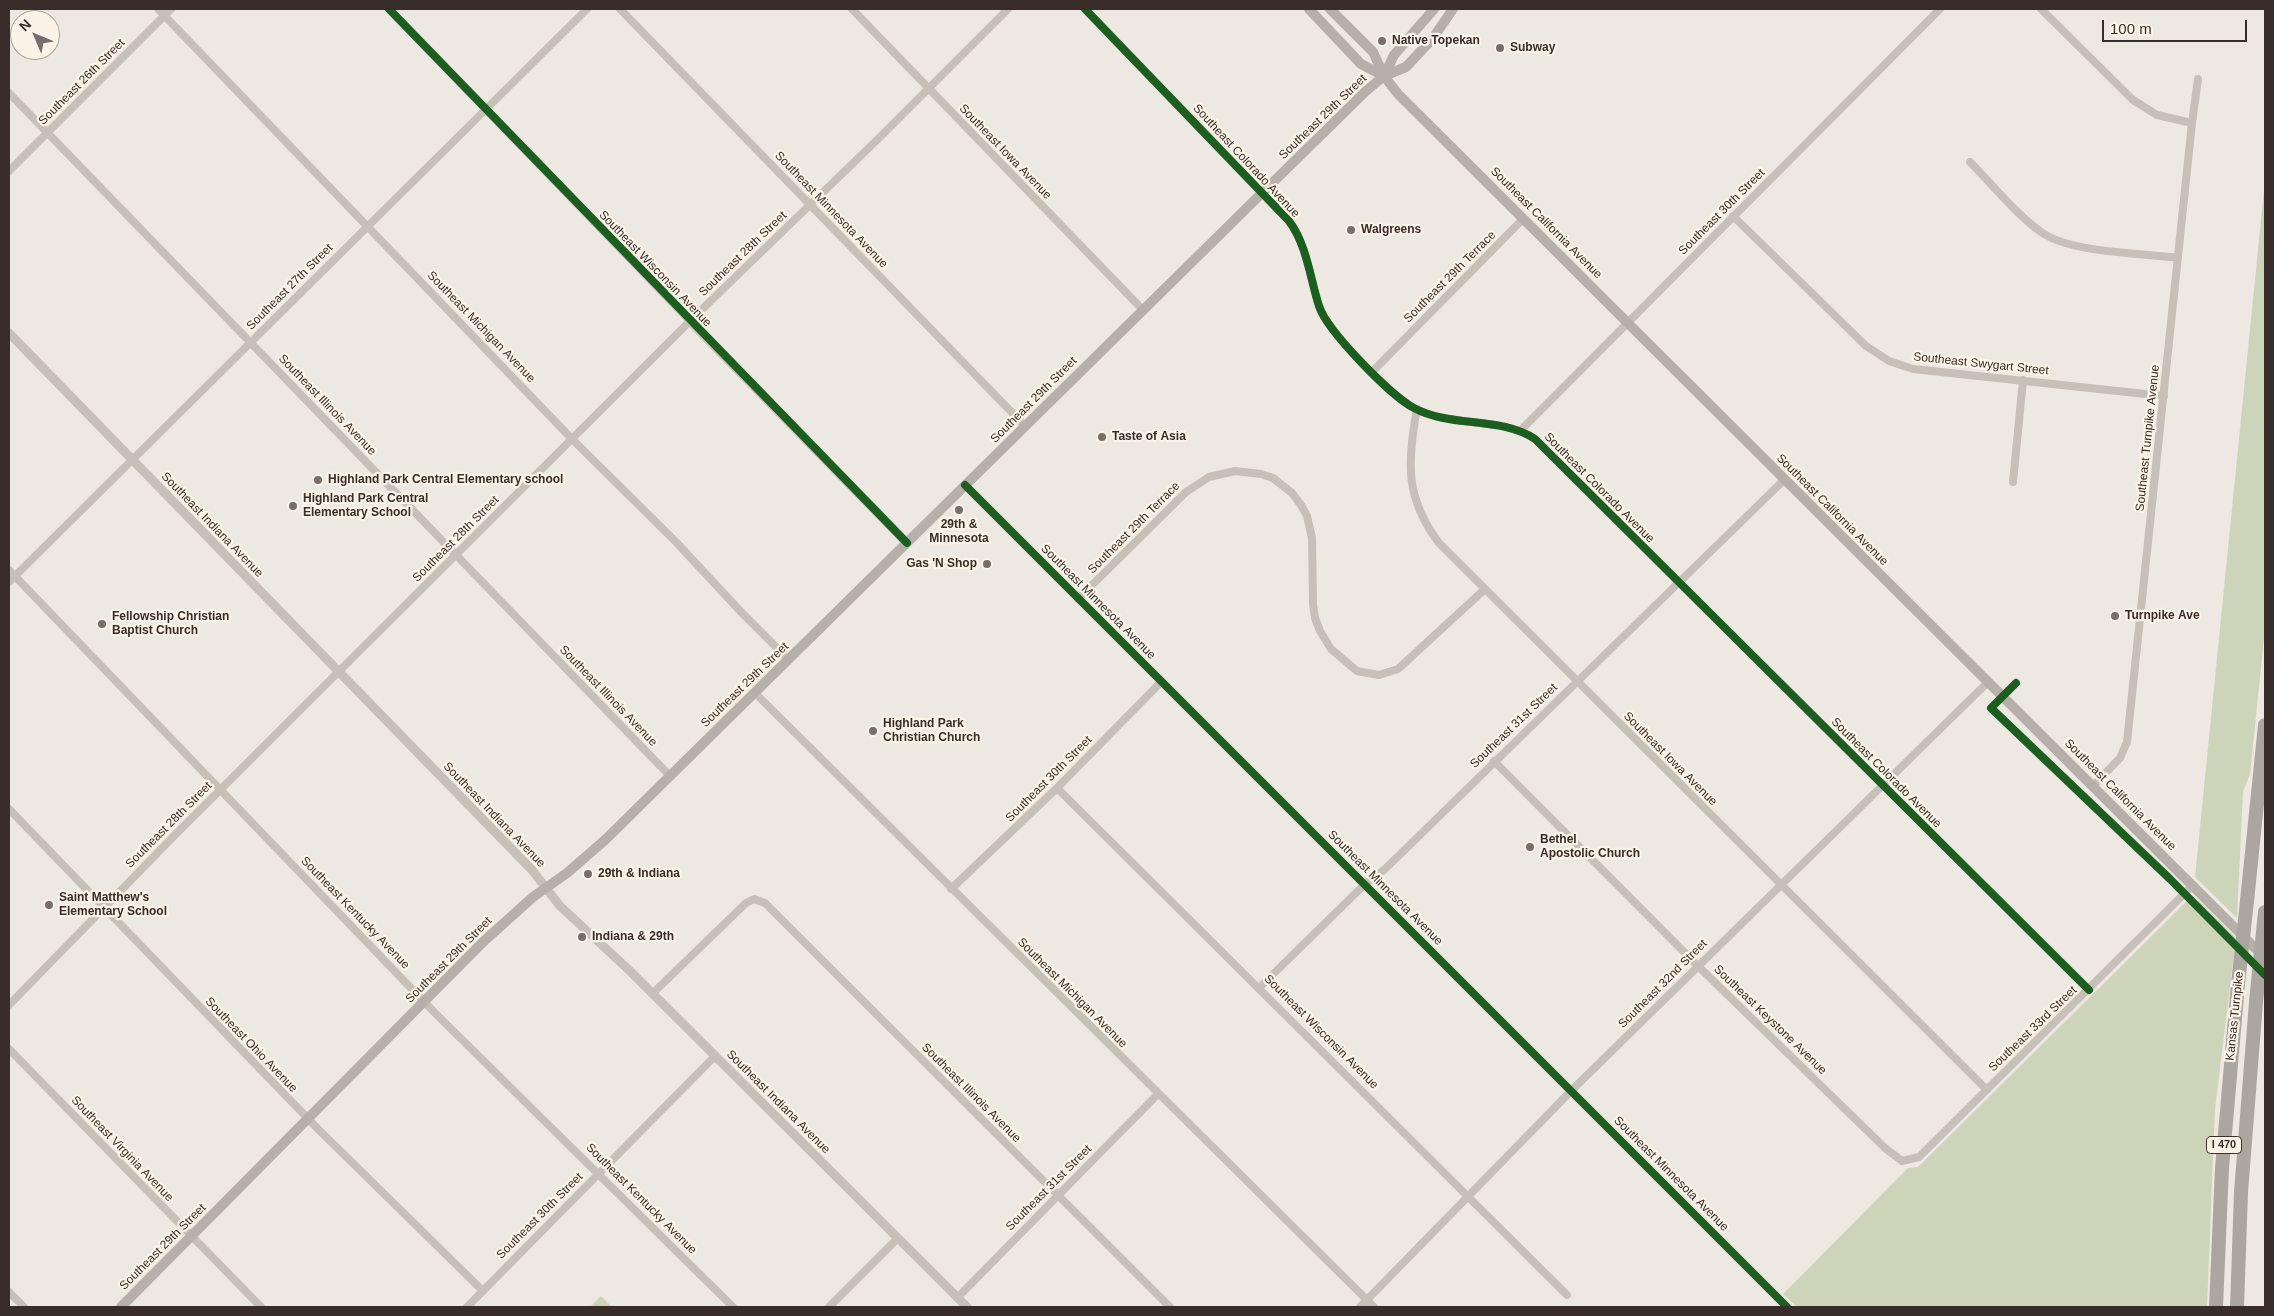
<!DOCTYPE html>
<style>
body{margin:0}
#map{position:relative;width:2274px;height:1316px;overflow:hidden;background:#ede8e1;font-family:Arial,sans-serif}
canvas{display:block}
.frame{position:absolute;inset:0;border:10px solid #382d28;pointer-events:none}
.north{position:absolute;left:10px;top:10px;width:50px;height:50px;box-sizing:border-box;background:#fbf3e8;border:1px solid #ada49b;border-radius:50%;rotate:315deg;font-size:14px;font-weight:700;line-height:20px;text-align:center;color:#382d28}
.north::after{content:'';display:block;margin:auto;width:18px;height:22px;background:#776e69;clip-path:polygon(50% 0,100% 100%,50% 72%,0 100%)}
.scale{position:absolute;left:2102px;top:20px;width:145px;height:22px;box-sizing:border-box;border:2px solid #382d28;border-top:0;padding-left:6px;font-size:15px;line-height:18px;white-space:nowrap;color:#382d28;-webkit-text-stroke:4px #fbf3e8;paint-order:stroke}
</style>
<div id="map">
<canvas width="2274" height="1316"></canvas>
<div class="frame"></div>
<div class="north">N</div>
<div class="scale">100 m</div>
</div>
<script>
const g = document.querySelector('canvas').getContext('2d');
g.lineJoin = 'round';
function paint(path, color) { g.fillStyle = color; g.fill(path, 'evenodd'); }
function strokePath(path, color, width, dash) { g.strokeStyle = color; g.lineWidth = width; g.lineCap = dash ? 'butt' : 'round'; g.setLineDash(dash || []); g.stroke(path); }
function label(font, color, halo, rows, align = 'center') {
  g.font = font + ' Arial,sans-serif'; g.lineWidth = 4.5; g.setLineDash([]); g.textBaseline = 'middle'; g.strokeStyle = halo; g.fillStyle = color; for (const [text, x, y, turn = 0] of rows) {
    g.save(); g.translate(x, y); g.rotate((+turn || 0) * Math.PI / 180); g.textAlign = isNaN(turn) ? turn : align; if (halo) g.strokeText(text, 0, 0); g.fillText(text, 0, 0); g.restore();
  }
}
paint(new Path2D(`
 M 2265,180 L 2265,628 L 2250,775 L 2243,791 L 2237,918 L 2195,877 Z
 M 2192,900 L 2199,901 L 2236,938 L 2215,1109 L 2207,1307 L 1797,1307 L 1783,1294 L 1908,1168 L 1918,1167 L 2186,902 Z
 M 601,1296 L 612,1307 L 590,1307 Z`), '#ced4ba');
strokePath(new Path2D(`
 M 158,9 L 572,439 L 676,542 L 743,614 L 789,660
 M 389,9 L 690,321
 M 620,9 L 1025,426
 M 852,9 L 1143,310
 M 1085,9 L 1289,221 C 1307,245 1310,278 1319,306 C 1327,331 1391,396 1414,408 C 1451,428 1500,416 1535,439 L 2089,990
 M 2041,9 L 2133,100 L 2157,115 L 2192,123
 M 9,93 L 670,776
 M 1970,162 C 1991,183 2019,218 2044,234 C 2075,253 2140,253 2178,258
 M 9,171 L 171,9
 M 1733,216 L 1866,346 L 1889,361 L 1913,369 L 2164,396
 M 1373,371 L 1523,219
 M 1417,409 C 1407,462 1405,498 1439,543 L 1987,1090
 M 1520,431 L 1940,9
 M 2013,482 L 2023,380
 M 965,485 L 1787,1307
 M 9,570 L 434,1012 L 733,1307
 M 9,582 L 587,9
 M 1078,599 L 1186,492 L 1209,477 L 1235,471 L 1261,474 L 1273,478 L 1292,493 L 1301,505 L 1307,516 L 1312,538 L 1313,604 L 1315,618 L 1320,631 L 1331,649 L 1357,671 L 1379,675 L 1398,669 L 1485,589
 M 755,693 L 1374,1307
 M 1494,761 L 1698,966 L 1885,1148 L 1902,1161 L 1919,1157 L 2193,885
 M 2093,786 L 2120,758 L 2127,742 L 2192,123 L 2198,79
 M 1057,788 L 1567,1295
 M 9,809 L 318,1129 L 483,1291
 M 951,889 L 1057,788 L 1161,682
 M 1259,988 L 1365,884 L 1384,870 L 1784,480
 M 652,994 L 746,903 L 754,899 L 765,903 L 1170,1307
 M 9,1005 L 172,838 L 690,321 L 878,139 L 1008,9
 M 9,1049 L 261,1307
 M 9,1292 L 24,1307
 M 957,1298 L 1158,1094
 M 467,1307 L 715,1056
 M 829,1307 L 897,1239
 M 1360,1307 L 1572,1090 L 1988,682`), '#c7c0b9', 8);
strokePath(new Path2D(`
 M 690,321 L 907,543
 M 9,333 L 532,870 L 560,906 L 630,971 L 967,1307`), '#c7c0b9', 9);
strokePath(new Path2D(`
 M 1309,9 L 1361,64 L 1384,76
 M 1330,9 L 1373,52 L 1384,76 L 1398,94 L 2263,956
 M 1384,76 L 1394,55 L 1434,9
 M 121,1307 L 483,942 L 533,897 L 567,873 L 605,840 L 1262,193 L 1366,91 L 1384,76 L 1406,67 L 1433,38 L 1453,9`), '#b7b0aa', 10);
strokePath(new Path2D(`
 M 2247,901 L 2265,725
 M 2216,1307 L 2222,1168 L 2238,984
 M 2237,1307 L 2241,1192 L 2256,1002`), '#aca6a0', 14);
strokePath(new Path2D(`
 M 2238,984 L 2247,901
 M 2256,1002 L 2265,912`), '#aca6a0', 14);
strokePath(new Path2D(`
 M 389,9 L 907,543
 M 1085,9 L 1289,221 C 1307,245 1310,278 1319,306 C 1327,331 1391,396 1414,408 C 1451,428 1500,416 1535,439 L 2089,990
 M 965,485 L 1787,1307
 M 2016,683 L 1991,708 L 2170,879 L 2265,975`), '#1b5e20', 8);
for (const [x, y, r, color] of [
 [1382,41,5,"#776e69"],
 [1500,48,5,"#776e69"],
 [1351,230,5,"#776e69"],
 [1102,437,5,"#776e69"],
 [318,480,5,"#776e69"],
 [293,506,5,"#776e69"],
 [959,510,5,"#776e69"],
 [987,564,5,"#776e69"],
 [2115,616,5,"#776e69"],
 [102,624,5,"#776e69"],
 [873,731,5,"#776e69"],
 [1530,847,5,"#776e69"],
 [588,874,5,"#776e69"],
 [49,905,5,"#776e69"],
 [582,937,5,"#776e69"]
]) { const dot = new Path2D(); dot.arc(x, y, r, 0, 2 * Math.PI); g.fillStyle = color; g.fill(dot); strokePath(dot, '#fbf3e8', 2); }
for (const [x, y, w] of [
 [2224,1145,35]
]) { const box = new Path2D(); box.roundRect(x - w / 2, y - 8.5, w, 17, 4); g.fillStyle = '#fbf3e8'; g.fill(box); strokePath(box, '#382d28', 1); }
label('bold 11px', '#382d28', null, [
 ["I 470",2224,1145]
]);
label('bold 12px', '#382d28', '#fbf3e8', [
 ["Native Topekan",1392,41],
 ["Subway",1510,48],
 ["Walgreens",1361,230],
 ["Taste of Asia",1112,437],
 ["Highland Park Central Elementary school",328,480],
 ["Highland Park Central",303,499],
 ["Elementary School",303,513],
 ["29th &",959,525,"center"],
 ["Minnesota",959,539,"center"],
 ["Gas 'N Shop",977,564,"right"],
 ["Turnpike Ave",2125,616],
 ["Fellowship Christian",112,617],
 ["Baptist Church",112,631],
 ["Highland Park",883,724],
 ["Christian Church",883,738],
 ["Bethel",1540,840],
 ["Apostolic Church",1540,854],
 ["29th & Indiana",598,874],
 ["Saint Matthew's",59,898],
 ["Elementary School",59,912],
 ["Indiana & 29th",592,937]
], 'left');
label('12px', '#382d28', '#fbf3e8', [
 ["Southeast 26th Street",82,82,-45],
 ["Southeast 29th Street",1323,117,-44],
 ["Southeast Iowa Avenue",1005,152,46],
 ["Southeast Colorado Avenue",1246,161,47],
 ["Southeast Minnesota Avenue",831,210,46],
 ["Southeast 30th Street",1722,212,-45],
 ["Southeast California Avenue",1546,223,45],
 ["Southeast 28th Street",743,254,-44],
 ["Southeast Wisconsin Avenue",655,269,46],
 ["Southeast 29th Terrace",1450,277,-45],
 ["Southeast 27th Street",290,287,-45],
 ["Southeast Michigan Avenue",481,327,46],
 ["Southeast Swygart Street",1981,364,6],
 ["Southeast 29th Street",1034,400,-45],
 ["Southeast Illinois Avenue",327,405,46],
 ["Southeast Turnpike Avenue",2148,438,-84],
 ["Southeast Colorado Avenue",1599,488,45],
 ["Southeast California Avenue",1832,510,45],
 ["Southeast Indiana Avenue",212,525,46],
 ["Southeast 29th Terrace",1134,528,-45],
 ["Southeast 28th Street",456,539,-45],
 ["Southeast Minnesota Avenue",1098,602,45],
 ["Southeast 29th Street",745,685,-44],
 ["Southeast Illinois Avenue",608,696,46],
 ["Southeast 31st Street",1514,726,-44],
 ["Southeast Iowa Avenue",1670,759,45],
 ["Southeast Colorado Avenue",1886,773,45],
 ["Southeast 30th Street",1049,779,-45],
 ["Southeast California Avenue",2120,795,45],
 ["Southeast Indiana Avenue",494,815,46],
 ["Southeast 28th Street",169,825,-45],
 ["Southeast Minnesota Avenue",1385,888,45],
 ["Southeast Kentucky Avenue",355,913,46],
 ["Southeast 29th Street",449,960,-45],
 ["Southeast 32nd Street",1663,984,-45],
 ["Southeast Michigan Avenue",1072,993,45],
 ["Kansas Turnpike",2235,1016,-84],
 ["Southeast Keystone Avenue",1770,1020,44],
 ["Southeast 33rd Street",2033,1029,-44],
 ["Southeast Wisconsin Avenue",1321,1032,45],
 ["Southeast Ohio Avenue",251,1045,46],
 ["Southeast Illinois Avenue",971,1093,45],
 ["Southeast Indiana Avenue",778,1102,45],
 ["Southeast Virginia Avenue",122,1149,46],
 ["Southeast Minnesota Avenue",1671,1174,45],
 ["Southeast 31st Street",1049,1188,-45],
 ["Southeast Kentucky Avenue",641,1199,45],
 ["Southeast 30th Street",540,1216,-45],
 ["Southeast 29th Street",163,1247,-45]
]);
</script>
